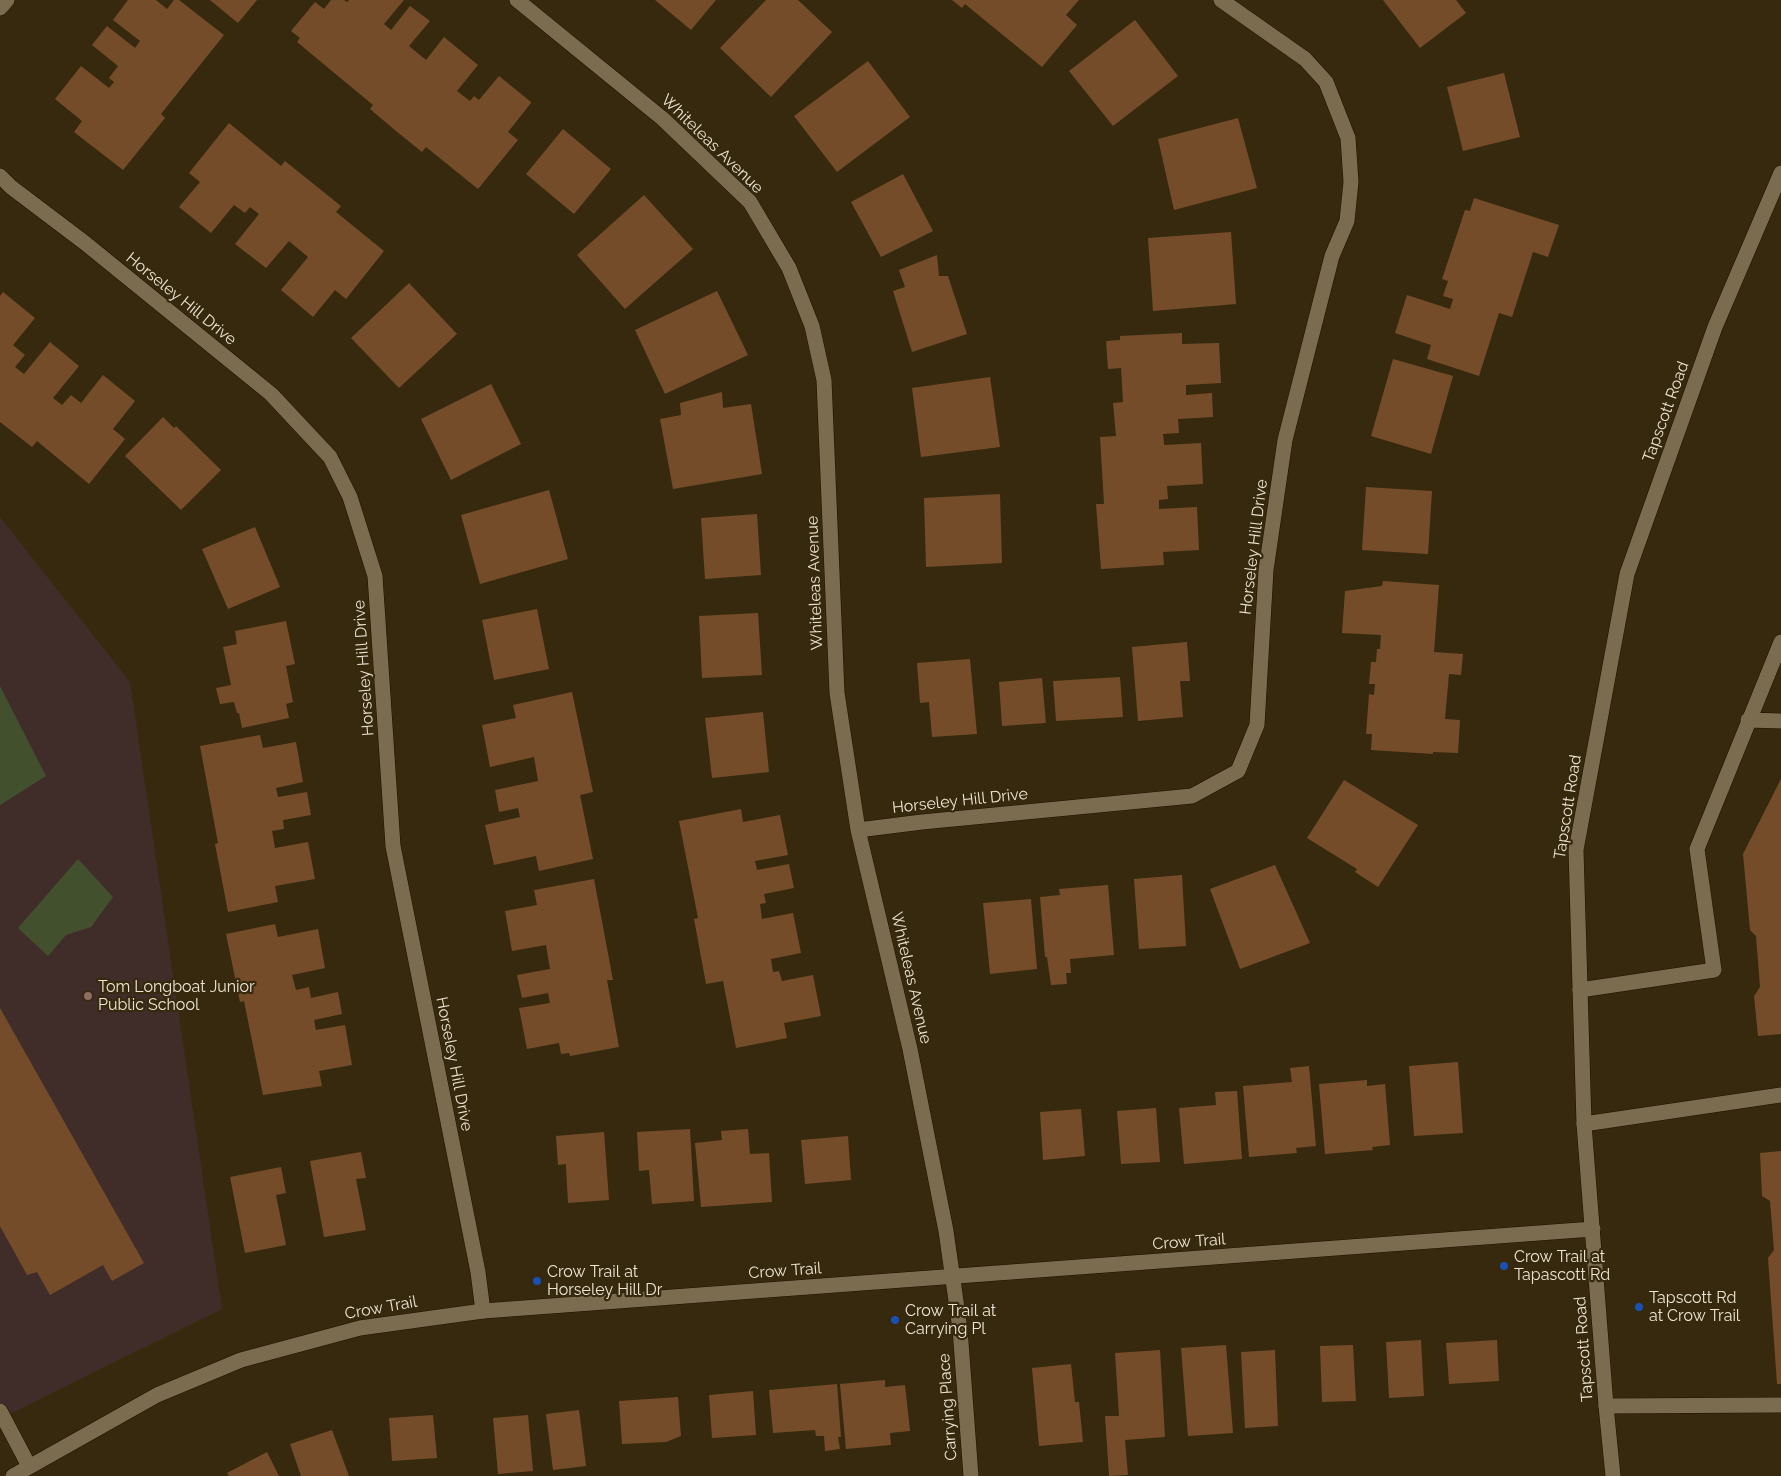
<!DOCTYPE html>
<style>
body{margin:0}
canvas{display:block;background:#36290d}
</style>
<canvas width="1781" height="1476"></canvas>
<script>
const g = document.querySelector('canvas').getContext('2d');
g.lineJoin = 'round';
function paint(path, color) { g.fillStyle = color; g.fill(path, 'evenodd'); }
function strokePath(path, color, width, dash) { g.strokeStyle = color; g.lineWidth = width; g.lineCap = dash ? 'butt' : 'round'; g.setLineDash(dash || []); g.stroke(path); }
function label(font, color, halo, rows, align = 'center') {
  g.font = font + ' Raleway,sans-serif'; g.lineWidth = 4.5; g.setLineDash([]); g.textBaseline = 'middle'; g.strokeStyle = halo; g.fillStyle = color; for (const [text, x, y, turn = 0] of rows) {
    g.save(); g.translate(x, y); g.rotate((+turn || 0) * Math.PI / 180); g.textAlign = isNaN(turn) ? turn : align; if (halo) g.strokeText(text, 0, 0); g.fillText(text, 0, 0); g.restore();
  }
}
paint(new Path2D(`
 M 0,517 L 130,682 L 222,1309 L 0,1419 Z`), '#402d29');
paint(new Path2D(`
 M 0,686 L 46,776 L 0,805 Z
 M 78,859 L 113,897 L 91,927 L 66,935 L 48,956 L 18,928 Z`), '#43502d');
paint(new Path2D(`
 M 128,0 L 156,0 L 167,9 L 174,0 L 179,0 L 224,35 L 161,114 L 165,118 L 123,170 L 74,132 L 82,121 L 55,99 L 81,66 L 109,88 L 114,82 L 109,78 L 118,66 L 92,45 L 107,26 L 135,48 L 140,41 L 113,20 Z
 M 210,0 L 257,0 L 238,23 Z
 M 331,0 L 344,0 L 347,2 L 349,0 L 404,0 L 384,24 L 391,30 L 410,6 L 430,21 L 409,46 L 426,60 L 444,37 L 478,65 L 457,91 L 470,101 L 474,96 L 479,100 L 499,76 L 531,102 L 531,103 L 508,132 L 518,140 L 478,189 L 426,147 L 422,152 L 396,131 L 370,109 L 373,105 L 297,42 L 300,38 L 291,31 L 315,2 L 324,9 Z
 M 655,0 L 716,0 L 691,30 Z
 M 766,0 L 798,0 L 832,32 L 771,97 L 720,48 Z
 M 952,0 L 1079,0 L 1066,15 L 1077,25 L 1042,67 L 965,4 L 962,8 Z
 M 1383,0 L 1456,0 L 1466,13 L 1420,48 Z
 M 1135,20 L 1178,76 L 1113,126 L 1069,71 Z
 M 868,61 L 910,117 L 837,172 L 794,116 Z
 M 1504,73 L 1520,137 L 1463,151 L 1447,87 Z
 M 1238,118 L 1257,188 L 1174,210 L 1158,139 Z
 M 229,123 L 281,166 L 285,161 L 341,206 L 336,212 L 384,251 L 346,299 L 335,290 L 313,317 L 281,290 L 308,257 L 289,241 L 266,268 L 235,244 L 259,214 L 250,207 L 245,213 L 234,205 L 211,233 L 179,207 L 200,182 L 189,173 Z
 M 563,129 L 611,169 L 574,214 L 526,174 Z
 M 903,174 L 933,231 L 881,257 L 851,202 Z
 M 644,195 L 693,249 L 625,309 L 577,255 Z
 M 1474,198 L 1559,225 L 1548,257 L 1533,252 L 1512,317 L 1499,313 L 1479,376 L 1427,359 L 1431,345 L 1395,333 L 1407,295 L 1450,309 L 1453,299 L 1443,296 L 1448,281 L 1442,279 L 1465,210 L 1470,211 Z
 M 1231,232 L 1236,304 L 1153,311 L 1148,238 Z
 M 937,255 L 939,276 L 948,276 L 967,334 L 912,352 L 893,291 L 905,287 L 899,270 Z
 M 409,283 L 457,334 L 399,388 L 351,338 Z
 M 717,291 L 748,355 L 665,394 L 635,330 Z
 M 3,292 L 35,318 L 13,345 L 25,355 L 15,367 L 24,374 L 50,342 L 79,366 L 53,398 L 62,405 L 71,395 L 81,403 L 103,375 L 135,401 L 113,429 L 125,439 L 89,484 L 37,441 L 32,447 L 0,422 L 0,296 Z
 M 1182,333 L 1182,344 L 1219,343 L 1221,383 L 1186,385 L 1186,395 L 1212,393 L 1213,417 L 1178,419 L 1179,433 L 1163,434 L 1164,443 L 1164,445 L 1201,443 L 1203,484 L 1167,486 L 1168,499 L 1159,500 L 1159,509 L 1197,507 L 1199,550 L 1163,552 L 1164,565 L 1101,569 L 1096,504 L 1104,504 L 1100,437 L 1116,436 L 1113,403 L 1123,402 L 1121,368 L 1108,369 L 1106,341 L 1120,340 L 1120,336 Z
 M 1393,359 L 1453,376 L 1431,454 L 1371,436 Z
 M 990,377 L 1000,447 L 921,457 L 912,388 Z
 M 491,384 L 521,444 L 451,480 L 421,419 Z
 M 722,392 L 723,408 L 751,404 L 762,474 L 673,489 L 660,419 L 681,415 L 680,403 Z
 M 163,417 L 174,428 L 176,426 L 221,470 L 181,510 L 125,456 Z
 M 1366,487 L 1432,491 L 1428,554 L 1362,550 Z
 M 549,490 L 568,559 L 480,584 L 461,515 Z
 M 1000,494 L 1002,563 L 926,567 L 924,498 Z
 M 757,514 L 761,575 L 705,579 L 701,518 Z
 M 255,527 L 280,587 L 228,609 L 202,549 Z
 M 1383,581 L 1439,585 L 1434,652 L 1463,654 L 1461,675 L 1449,674 L 1445,719 L 1460,720 L 1458,753 L 1433,752 L 1433,754 L 1371,750 L 1372,734 L 1366,734 L 1369,694 L 1374,695 L 1375,684 L 1369,684 L 1371,662 L 1376,662 L 1377,649 L 1380,649 L 1381,635 L 1342,633 L 1345,591 L 1382,586 Z
 M 537,609 L 549,669 L 494,680 L 482,620 Z
 M 758,613 L 762,675 L 702,678 L 699,616 Z
 M 286,621 L 295,664 L 286,666 L 293,702 L 286,704 L 289,718 L 242,728 L 239,713 L 237,713 L 234,702 L 220,704 L 216,688 L 231,685 L 223,647 L 237,644 L 235,631 Z
 M 1187,642 L 1190,681 L 1180,681 L 1183,717 L 1138,721 L 1132,647 Z
 M 970,659 L 977,734 L 932,737 L 929,702 L 920,703 L 917,663 Z
 M 1120,677 L 1123,717 L 1056,721 L 1053,681 Z
 M 1042,678 L 1046,723 L 1002,726 L 999,682 Z
 M 572,692 L 593,792 L 580,795 L 593,859 L 539,871 L 536,856 L 494,865 L 485,825 L 520,817 L 518,808 L 499,812 L 495,790 L 538,781 L 534,757 L 490,767 L 482,725 L 516,718 L 513,705 Z
 M 763,712 L 769,772 L 712,778 L 705,718 Z
 M 260,735 L 263,748 L 296,742 L 303,782 L 276,788 L 278,797 L 307,792 L 311,815 L 283,820 L 284,829 L 272,831 L 275,848 L 308,842 L 315,879 L 275,886 L 278,902 L 228,912 L 215,844 L 218,843 L 200,746 Z
 M 1781,779 L 1781,1034 L 1758,1036 L 1754,996 L 1760,987 L 1756,936 L 1750,930 L 1743,854 Z
 M 1344,780 L 1418,825 L 1378,887 L 1355,872 L 1357,869 L 1307,838 Z
 M 741,809 L 743,822 L 780,815 L 788,855 L 755,861 L 757,870 L 789,864 L 794,888 L 764,894 L 766,903 L 760,904 L 762,919 L 793,913 L 801,953 L 771,959 L 773,972 L 779,971 L 782,981 L 813,975 L 821,1016 L 784,1023 L 787,1038 L 736,1048 L 723,981 L 706,984 L 694,919 L 698,918 L 679,821 Z
 M 1275,865 L 1310,943 L 1240,969 L 1210,889 Z
 M 1182,875 L 1186,946 L 1139,949 L 1134,879 Z
 M 594,879 L 613,980 L 607,980 L 619,1047 L 570,1056 L 569,1053 L 561,1054 L 559,1043 L 527,1049 L 519,1008 L 550,1003 L 548,993 L 522,998 L 517,975 L 550,969 L 546,945 L 512,951 L 505,911 L 537,905 L 534,890 Z
 M 1108,885 L 1114,955 L 1070,959 L 1071,973 L 1066,973 L 1067,984 L 1051,985 L 1047,957 L 1045,957 L 1040,897 L 1060,895 L 1059,889 Z
 M 1031,899 L 1037,969 L 990,974 L 983,903 Z
 M 275,924 L 278,937 L 318,929 L 325,968 L 292,975 L 296,990 L 309,987 L 311,998 L 338,992 L 342,1014 L 314,1020 L 316,1030 L 345,1025 L 352,1065 L 319,1071 L 322,1086 L 263,1095 L 244,1001 L 240,1002 L 226,934 Z
 M 0,1008 L 144,1263 L 112,1281 L 103,1265 L 50,1295 L 37,1272 L 27,1275 L 0,1226 Z
 M 1458,1062 L 1463,1133 L 1414,1136 L 1409,1066 Z
 M 1309,1066 L 1316,1146 L 1296,1148 L 1297,1153 L 1249,1157 L 1243,1086 L 1292,1082 L 1290,1068 Z
 M 1367,1080 L 1367,1086 L 1385,1084 L 1390,1145 L 1372,1147 L 1373,1150 L 1325,1154 L 1319,1084 Z
 M 1237,1091 L 1242,1159 L 1184,1164 L 1179,1108 L 1216,1105 L 1215,1092 Z
 M 1156,1108 L 1160,1162 L 1121,1164 L 1117,1111 Z
 M 1081,1109 L 1085,1156 L 1043,1160 L 1040,1112 Z
 M 690,1129 L 694,1201 L 652,1204 L 649,1170 L 639,1171 L 637,1132 Z
 M 748,1129 L 750,1154 L 769,1153 L 772,1202 L 701,1207 L 695,1143 L 722,1140 L 721,1131 Z
 M 604,1132 L 609,1200 L 568,1203 L 566,1167 L 566,1164 L 558,1165 L 556,1136 Z
 M 848,1136 L 851,1180 L 805,1184 L 801,1140 Z
 M 1781,1151 L 1781,1384 L 1777,1384 L 1768,1258 L 1774,1250 L 1770,1201 L 1762,1196 L 1760,1153 Z
 M 361,1152 L 366,1178 L 356,1179 L 366,1230 L 324,1237 L 310,1161 Z
 M 281,1167 L 286,1193 L 276,1195 L 286,1245 L 245,1253 L 230,1177 Z
 M 1421,1340 L 1424,1396 L 1389,1398 L 1386,1342 Z
 M 1497,1340 L 1499,1381 L 1449,1384 L 1446,1343 Z
 M 1226,1345 L 1233,1433 L 1188,1436 L 1181,1348 Z
 M 1353,1345 L 1356,1401 L 1322,1402 L 1320,1346 Z
 M 1160,1350 L 1165,1437 L 1125,1440 L 1128,1475 L 1109,1476 L 1105,1416 L 1119,1416 L 1115,1353 Z
 M 1275,1350 L 1278,1426 L 1245,1428 L 1241,1352 Z
 M 1071,1364 L 1075,1402 L 1079,1402 L 1083,1442 L 1039,1446 L 1032,1368 Z
 M 885,1380 L 885,1387 L 905,1385 L 910,1431 L 890,1433 L 891,1445 L 846,1449 L 840,1384 Z
 M 837,1384 L 841,1437 L 838,1437 L 840,1449 L 825,1451 L 824,1436 L 816,1436 L 815,1430 L 773,1433 L 769,1390 Z
 M 753,1391 L 756,1435 L 712,1438 L 709,1395 Z
 M 678,1397 L 681,1436 L 666,1442 L 622,1444 L 619,1401 Z
 M 579,1410 L 586,1466 L 553,1470 L 546,1414 Z
 M 433,1415 L 437,1458 L 392,1461 L 389,1418 Z
 M 528,1415 L 533,1471 L 498,1474 L 493,1418 Z
 M 332,1430 L 349,1476 L 301,1476 L 290,1444 Z
 M 267,1452 L 279,1476 L 229,1476 L 227,1473 Z`), '#754c29');
const service = new Path2D(`
 M 1748,720 L 1781,721
 M 1580,990 L 1714,970 L 1697,849 L 1781,642
 M 1584,1124 L 1781,1095
 M 1606,1406 L 1781,1405
 M 0,1411 L 29,1466`);
const minor = new Path2D(`
 M 517,0 L 663,119 L 750,202 L 789,268 L 812,326 L 824,380 L 837,693 L 858,830 L 910,1049 L 946,1231 L 960,1329 L 971,1476
 M 0,8 L 7,0
 M 0,176 L 11,187 L 85,243 L 271,394 L 330,457 L 350,497 L 375,576 L 393,846 L 478,1272 L 483,1311
 M 858,830 L 922,822 L 1192,796 L 1238,771 L 1257,725 L 1266,570 L 1285,440 L 1332,256 L 1347,221 L 1351,182 L 1348,138 L 1326,82 L 1305,59 L 1221,0`);
const tertiary = new Path2D(`
 M 13,1476 L 157,1395 L 241,1360 L 360,1328 L 483,1311 L 1593,1229
 M 1613,1476 L 1606,1406 L 1584,1124 L 1576,850 L 1627,574 L 1715,327 L 1781,173`);
strokePath(service, '#1d1100', 16);
strokePath(minor, '#1d1100', 16);
strokePath(tertiary, '#1d1100', 16);
strokePath(service, '#7b6c50', 15);
strokePath(minor, '#7b6c50', 15);
strokePath(tertiary, '#7b6c50', 15);
for (const [x, y, r, color] of [
 [88,996,5,"#8d6e63"],
 [1504,1266,5,"#1a4fb4"],
 [537,1281,5,"#1a4fb4"],
 [1639,1307,5,"#1a4fb4"],
 [895,1320,5,"#1a4fb4"]
]) { const dot = new Path2D(); dot.arc(x, y, r, 0, 2 * Math.PI); g.fillStyle = color; g.fill(dot); strokePath(dot, '#36290d', 2); }
label('16px', '#ece4d4', '#36290d', [
 ["Whiteleas Avenue",712,144,44],
 ["Horseley Hill Drive",181,299,39],
 ["Tapscott Road",1666,412,-70],
 ["Horseley Hill Drive",1254,547,-83],
 ["Whiteleas Avenue",815,583,-92],
 ["Horseley Hill Drive",364,668,-94],
 ["Horseley Hill Drive",960,801,-6],
 ["Tapscott Road",1568,807,-81],
 ["Whiteleas Avenue",911,978,77],
 ["Horseley Hill Drive",454,1064,79],
 ["Crow Trail",1189,1242,-4],
 ["Crow Trail",785,1271,-4],
 ["Crow Trail",381,1308,-10],
 ["Tapscott Road",1584,1349,-94],
 ["Carrying Place",948,1407,-94]
]);
label('16px', '#ece4d4', '#36290d', [
 ["Tom Longboat Junior",98,987],
 ["Public School",98,1005],
 ["Crow Trail at",1514,1257],
 ["Tapascott Rd",1514,1275],
 ["Crow Trail at",547,1272],
 ["Horseley Hill Dr",547,1290],
 ["Tapscott Rd",1649,1298],
 ["at Crow Trail",1649,1316],
 ["Crow Trail at",905,1311],
 ["Carrying Pl",905,1329]
], 'left');
</script>
